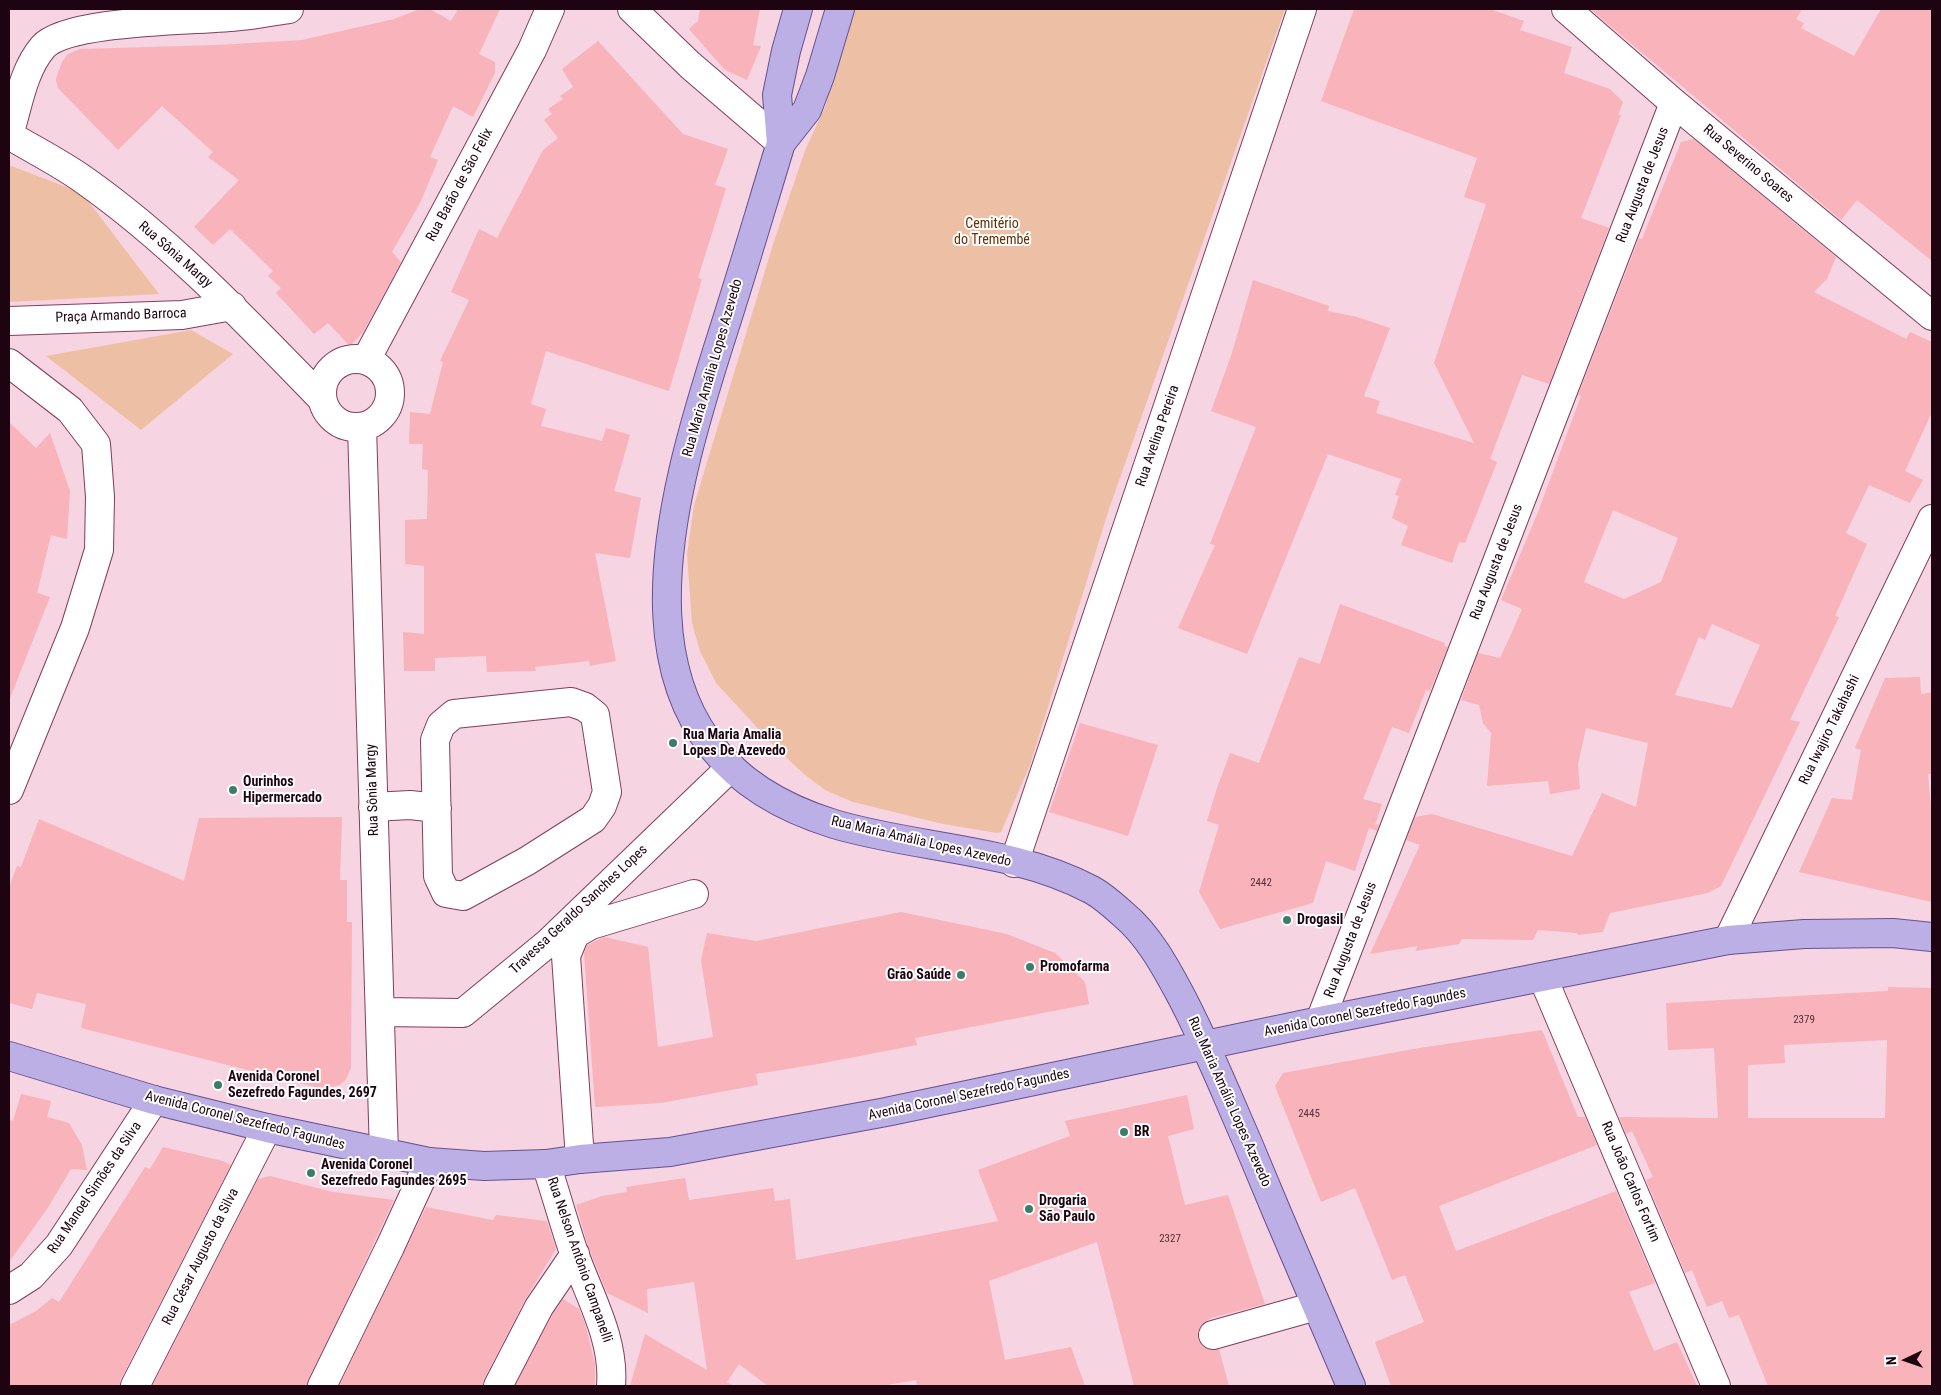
<!DOCTYPE html>
<meta charset="utf-8">
<style>
body{margin:0}
#map{position:relative;width:1941px;height:1395px;overflow:hidden;background:#f6d4e1;font-family:"Roboto Condensed",sans-serif}
canvas{display:block}
.frame{position:absolute;inset:0;border:10px solid #1e0411;pointer-events:none}
.north{position:absolute;left:1881px;top:1335px;width:50px;height:50px;-webkit-text-stroke:4px #fff;paint-order:stroke;rotate:267deg;font-size:14px;font-weight:700;line-height:20px;text-align:center;color:#1e0411}
.north::after{content:'';display:block;margin:auto;width:18px;height:22px;background:#1e0411;clip-path:polygon(50% 0,100% 100%,50% 72%,0 100%)}
</style>
<div id="map">
<canvas width="1941" height="1395"></canvas>
<div class="frame"></div>
<div class="north">N</div>
</div>
<script>
const g = document.querySelector('canvas').getContext('2d');
g.lineJoin = 'round';
function paint(path, color) { g.fillStyle = color; g.fill(path, 'evenodd'); }
function strokePath(path, color, width, dash) { g.strokeStyle = color; g.lineWidth = width; g.lineCap = dash ? 'butt' : 'round'; g.setLineDash(dash || []); g.stroke(path); }
function label(font, color, halo, rows, align = 'center') {
  g.font = font + ' "Roboto Condensed",sans-serif'; g.lineWidth = 4; g.setLineDash([]); g.textBaseline = 'middle'; g.strokeStyle = halo; g.fillStyle = color; for (const [text, x, y, turn = 0] of rows) {
    g.save(); g.translate(x, y); g.rotate((+turn || 0) * Math.PI / 180); g.textAlign = isNaN(turn) ? turn : align; if (halo) g.strokeText(text, 0, 0); g.fillText(text, 0, 0); g.restore();
  }
}
paint(new Path2D(`
 M 854,9 L 1285,9 L 1108,512 L 1030,765 L 1001,832 L 997,833 L 943,824 L 853,802 L 825,790 L 804,774 L 776,748 L 716,683 L 700,651 L 692,623 L 687,554 L 694,505 L 775,238 L 806,148 L 825,107 Z
 M 9,165 L 82,193 L 159,294 L 9,302 Z
 M 191,330 L 233,354 L 141,430 L 46,356 Z`), '#edc0a5');
paint(new Path2D(`
 M 420,9 L 430,9 L 451,21 L 458,9 L 500,9 L 479,54 L 495,62 L 495,73 L 473,117 L 453,106 L 430,157 L 438,160 L 421,201 L 392,252 L 401,262 L 364,331 L 350,346 L 328,323 L 314,334 L 276,293 L 281,288 L 268,276 L 273,271 L 230,229 L 213,245 L 194,227 L 239,180 L 208,157 L 213,152 L 162,106 L 118,150 L 58,88 L 56,79 L 62,62 L 68,54 L 80,49 L 216,45 L 302,40 L 394,19 Z
 M 700,9 L 760,9 L 753,45 L 761,46 L 747,80 L 725,70 L 689,29 L 698,21 Z
 M 1354,9 L 1490,9 L 1524,21 L 1520,30 L 1572,47 L 1564,73 L 1610,89 L 1623,102 L 1618,115 L 1621,115 L 1581,218 L 1609,228 L 1549,384 L 1522,375 L 1490,459 L 1497,462 L 1465,543 L 1459,542 L 1452,563 L 1401,545 L 1408,526 L 1392,518 L 1399,496 L 1395,495 L 1401,479 L 1328,454 L 1247,654 L 1178,628 L 1215,545 L 1210,544 L 1256,427 L 1211,411 L 1231,356 L 1253,280 L 1329,306 L 1328,311 L 1357,317 L 1390,328 L 1364,396 L 1380,401 L 1376,413 L 1474,443 L 1434,363 L 1486,204 L 1464,197 L 1477,158 L 1321,101 Z
 M 1590,9 L 1802,9 L 1796,19 L 1804,23 L 1801,28 L 1854,56 L 1881,9 L 1932,9 L 1932,261 L 1857,200 L 1841,220 Z
 M 598,41 L 683,134 L 728,149 L 715,185 L 726,188 L 698,278 L 702,279 L 669,391 L 546,351 L 531,404 L 546,409 L 541,426 L 602,441 L 606,428 L 630,435 L 614,491 L 641,498 L 630,558 L 595,553 L 616,661 L 590,666 L 589,661 L 535,667 L 536,671 L 487,672 L 486,656 L 435,658 L 435,671 L 404,671 L 403,632 L 424,634 L 424,566 L 405,564 L 405,520 L 427,519 L 428,470 L 422,469 L 423,444 L 409,444 L 410,412 L 430,414 L 443,362 L 440,361 L 469,300 L 451,292 L 479,229 L 497,238 L 543,150 L 558,138 L 544,120 L 552,114 L 548,109 L 563,99 L 560,96 L 573,87 L 562,69 Z
 M 1694,139 L 1836,257 L 1827,279 L 1814,292 L 1906,339 L 1910,332 L 1932,342 L 1932,412 L 1905,471 L 1923,480 L 1910,503 L 1869,485 L 1846,533 L 1867,544 L 1835,616 L 1839,617 L 1790,720 L 1800,722 L 1721,886 L 1708,893 L 1610,913 L 1603,932 L 1578,935 L 1577,933 L 1538,930 L 1533,940 L 1462,939 L 1459,944 L 1415,951 L 1418,946 L 1370,954 L 1420,845 L 1406,840 L 1415,817 L 1432,814 L 1572,856 L 1602,793 L 1636,807 L 1648,743 L 1586,728 L 1578,764 L 1580,789 L 1550,794 L 1548,781 L 1487,786 L 1491,733 L 1483,723 L 1479,705 L 1461,700 L 1478,653 L 1500,658 L 1512,632 L 1522,609 L 1501,600 L 1538,512 L 1581,396 L 1578,395 L 1639,238 L 1642,239 L 1681,142 ZM 1613,510 L 1678,538 L 1661,582 L 1624,599 L 1584,582 ZM 1712,624 L 1760,645 L 1732,708 L 1675,695 L 1699,637 L 1705,640 Z
 M 9,422 L 36,448 L 50,433 L 70,491 L 67,539 L 51,535 L 37,593 L 50,597 L 10,698 Z
 M 1340,604 L 1445,643 L 1444,646 L 1448,647 L 1430,691 L 1426,690 L 1409,733 L 1392,727 L 1363,799 L 1382,804 L 1375,825 L 1379,824 L 1377,831 L 1369,828 L 1355,871 L 1326,861 L 1313,903 L 1220,929 L 1199,892 L 1219,825 L 1207,821 L 1217,788 L 1230,753 L 1259,763 L 1299,657 L 1320,664 Z
 M 1920,677 L 1921,694 L 1932,692 L 1932,774 L 1928,774 L 1932,821 L 1932,902 L 1799,872 L 1832,798 L 1852,800 L 1861,750 L 1855,748 L 1885,678 Z
 M 1080,723 L 1158,745 L 1128,836 L 1049,812 Z
 M 342,817 L 340,880 L 347,880 L 347,922 L 352,922 L 351,1068 L 346,1079 L 340,1085 L 323,1089 L 81,1028 L 86,1004 L 37,993 L 32,1009 L 9,1003 L 9,887 L 17,866 L 21,867 L 39,819 L 184,881 L 199,818 Z
 M 901,912 L 1007,934 L 1055,953 L 1085,982 L 1089,1004 L 915,1038 L 917,1045 L 818,1064 L 756,1074 L 758,1085 L 661,1103 L 595,1107 L 584,953 L 587,945 L 604,937 L 648,947 L 658,1047 L 713,1037 L 701,960 L 707,933 L 756,941 Z
 M 1888,987 L 1932,988 L 1932,1386 L 1768,1386 L 1739,1315 L 1729,1318 L 1722,1301 L 1707,1307 L 1692,1270 L 1685,1273 L 1646,1180 L 1653,1177 L 1632,1131 L 1626,1134 L 1619,1117 L 1718,1118 L 1714,1048 L 1668,1050 L 1666,1003 L 1888,991 ZM 1887,1040 L 1885,1118 L 1748,1118 L 1748,1065 L 1785,1063 L 1784,1045 Z
 M 1542,1030 L 1578,1117 L 1585,1117 L 1597,1145 L 1439,1206 L 1456,1251 L 1616,1191 L 1655,1283 L 1629,1292 L 1654,1351 L 1677,1342 L 1697,1386 L 1391,1386 L 1375,1342 L 1424,1322 L 1405,1275 L 1392,1280 L 1355,1188 L 1321,1202 L 1275,1086 L 1283,1073 L 1419,1048 Z
 M 21,1094 L 51,1101 L 47,1117 L 69,1123 L 82,1145 L 87,1170 L 71,1169 L 47,1209 L 9,1262 L 9,1120 L 13,1121 Z
 M 1187,1095 L 1194,1129 L 1168,1136 L 1185,1205 L 1228,1195 L 1265,1304 L 1211,1318 L 1202,1324 L 1198,1331 L 1198,1340 L 1202,1346 L 1210,1350 L 1219,1349 L 1229,1386 L 1134,1386 L 1097,1242 L 989,1281 L 1005,1360 L 1071,1347 L 1085,1386 L 917,1386 L 916,1380 L 882,1386 L 768,1386 L 739,1364 L 727,1382 L 734,1386 L 630,1386 L 645,1334 L 707,1370 L 694,1282 L 647,1289 L 648,1313 L 607,1293 L 588,1246 L 576,1205 L 602,1196 L 627,1192 L 626,1187 L 685,1178 L 689,1200 L 773,1188 L 775,1201 L 790,1199 L 796,1260 L 998,1221 L 978,1170 L 1070,1136 L 1065,1121 Z
 M 163,1147 L 223,1161 L 231,1165 L 121,1379 L 119,1386 L 9,1386 L 9,1325 L 36,1311 L 52,1298 L 59,1302 L 145,1167 L 150,1169 Z
 M 270,1176 L 333,1192 L 394,1200 L 307,1386 L 152,1386 L 258,1179 Z
 M 426,1207 L 493,1220 L 496,1215 L 547,1221 L 556,1249 L 525,1300 L 484,1379 L 482,1386 L 339,1386 Z
 M 563,1299 L 579,1309 L 585,1323 L 595,1364 L 595,1386 L 515,1386 L 552,1315 Z`), '#f9b3ba');
const minor = new Path2D(`
 M 289,9 C 272,11 256,15 240,16 C 200,21 68,19 43,47 C 23,70 18,106 9,135 C 34,150 60,163 84,180 C 172,242 247,322 322,399
 M 632,9 L 690,65 L 781,143
 M 1566,9 L 1674,103 L 1932,316
 M 9,321 L 182,315 L 232,306
 M322 393a34 34 0 1 1 68 0a34 34 0 1 1-68 0Z
 M 366,360 L 532,50 L 550,9
 M 9,363 L 70,410 L 96,444 L 100,497 L 99,550 L 75,628 L 9,790
 M 362,427 L 384,1153
 M 571,702 L 585,707 L 595,715 L 607,792 L 602,806 L 593,819 L 527,861 L 463,896 L 446,893 L 438,876 L 435,740 L 441,725 L 454,714 Z
 M 373,807 L 410,805 L 437,808
 M 1014,863 L 1302,9
 M 1728,940 L 1932,519
 M 1543,978 L 1716,1386
 M 380,1012 L 463,1013 L 548,943 L 731,767
 M 1320,1021 L 1674,103
 M 580,1159 L 566,956 L 575,934 L 591,925 L 694,894
 M 546,1164 C 556,1194 564,1224 574,1253 C 589,1296 615,1339 611,1386
 M 9,1290 L 31,1276 L 59,1245 L 154,1100
 M 1213,1335 L 1316,1306
 M 135,1386 L 267,1128
 M 322,1386 L 390,1247 L 429,1162
 M 498,1386 L 539,1307 L 575,1254`);
const major = new Path2D(`
 M 840,9 L 820,76 L 807,110 L 781,143 C 762,205 744,267 724,329 C 667,506 593,750 834,824 C 918,849 1013,848 1092,890 C 1103,896 1114,906 1124,915 C 1148,935 1165,966 1180,994 C 1205,1041 1225,1091 1247,1141 C 1281,1223 1316,1305 1351,1386
 M 781,143 L 777,95 L 786,51 L 798,9
 M 9,1056 L 154,1100 L 267,1128 L 429,1162 L 484,1166 L 546,1164 L 580,1159 L 670,1152 L 886,1112 L 1320,1021 L 1728,940 L 1804,934 L 1893,933 L 1932,937`);
strokePath(minor, '#823d5d', 30);
strokePath(major, '#675090', 30);
strokePath(minor, '#fff', 28);
strokePath(major, '#bbafe5', 28);
for (const [x, y, r, color] of [
 [673,743,5,"#3d7c6a"],
 [233,790,5,"#3d7c6a"],
 [1287,920,5,"#3d7c6a"],
 [1030,967,5,"#3d7c6a"],
 [961,975,5,"#3d7c6a"],
 [218,1085,5,"#3d7c6a"],
 [1124,1132,5,"#3d7c6a"],
 [311,1173,5,"#3d7c6a"],
 [1029,1209,5,"#3d7c6a"]
]) { const dot = new Path2D(); dot.arc(x, y, r, 0, 2 * Math.PI); g.fillStyle = color; g.fill(dot); strokePath(dot, '#fff', 2); }
label('11px', '#55303b', null, [
 ["2442",1261,883],
 ["2379",1804,1020],
 ["2445",1309,1114],
 ["2327",1170,1239]
]);
label('14px', '#1e0411', '#fff', [
 ["Rua Severino Soares",1748,164,40],
 ["Rua Barão de São Felix",460,185,-62],
 ["Rua Augusta de Jesus",1643,185,-69],
 ["Rua Sônia Margy",175,255,41],
 ["Praça Armando Barroca",121,316,-2],
 ["Rua Maria Amália Lopes Azevedo",713,368,-74],
 ["Rua Avelina Pereira",1158,436,-71],
 ["Rua Augusta de Jesus",1497,562,-69],
 ["Rua Iwajiro Takahashi",1830,730,-64],
 ["Rua Sônia Margy",373,790,-92],
 ["Rua Maria Amália Lopes Azevedo",921,842,13],
 ["Travessa Geraldo Sanches Lopes",579,910,-43],
 ["Rua Augusta de Jesus",1351,940,-69],
 ["Avenida Coronel Sezefredo Fagundes",1365,1013,-11],
 ["Avenida Coronel Sezefredo Fagundes",969,1095,-12],
 ["Rua Maria Amália Lopes Azevedo",1229,1102,66],
 ["Avenida Coronel Sezefredo Fagundes",245,1121,14],
 ["Rua João Carlos Fortim",1630,1182,67],
 ["Rua Manoel Simões da Silva",95,1188,-56],
 ["Rua César Augusto da Silva",201,1257,-63],
 ["Rua Nelson Antônio Campanelli",579,1260,71]
]);
label('14px', '#643006', '#fff', [
 ["Cemitério",992,224],
 ["do Tremembé",992,240]
]);
label('bold 14px', '#1e0411', '#fff', [
 ["Rua Maria Amalia",683,735],
 ["Lopes De Azevedo",683,751],
 ["Ourinhos",243,782],
 ["Hipermercado",243,798],
 ["Drogasil",1297,920],
 ["Promofarma",1040,967],
 ["Grão Saúde",951,975,"right"],
 ["Avenida Coronel",228,1077],
 ["Sezefredo Fagundes, 2697",228,1093],
 ["BR",1134,1132],
 ["Avenida Coronel",321,1165],
 ["Sezefredo Fagundes 2695",321,1181],
 ["Drogaria",1039,1201],
 ["São Paulo",1039,1217]
], 'left');
</script>
